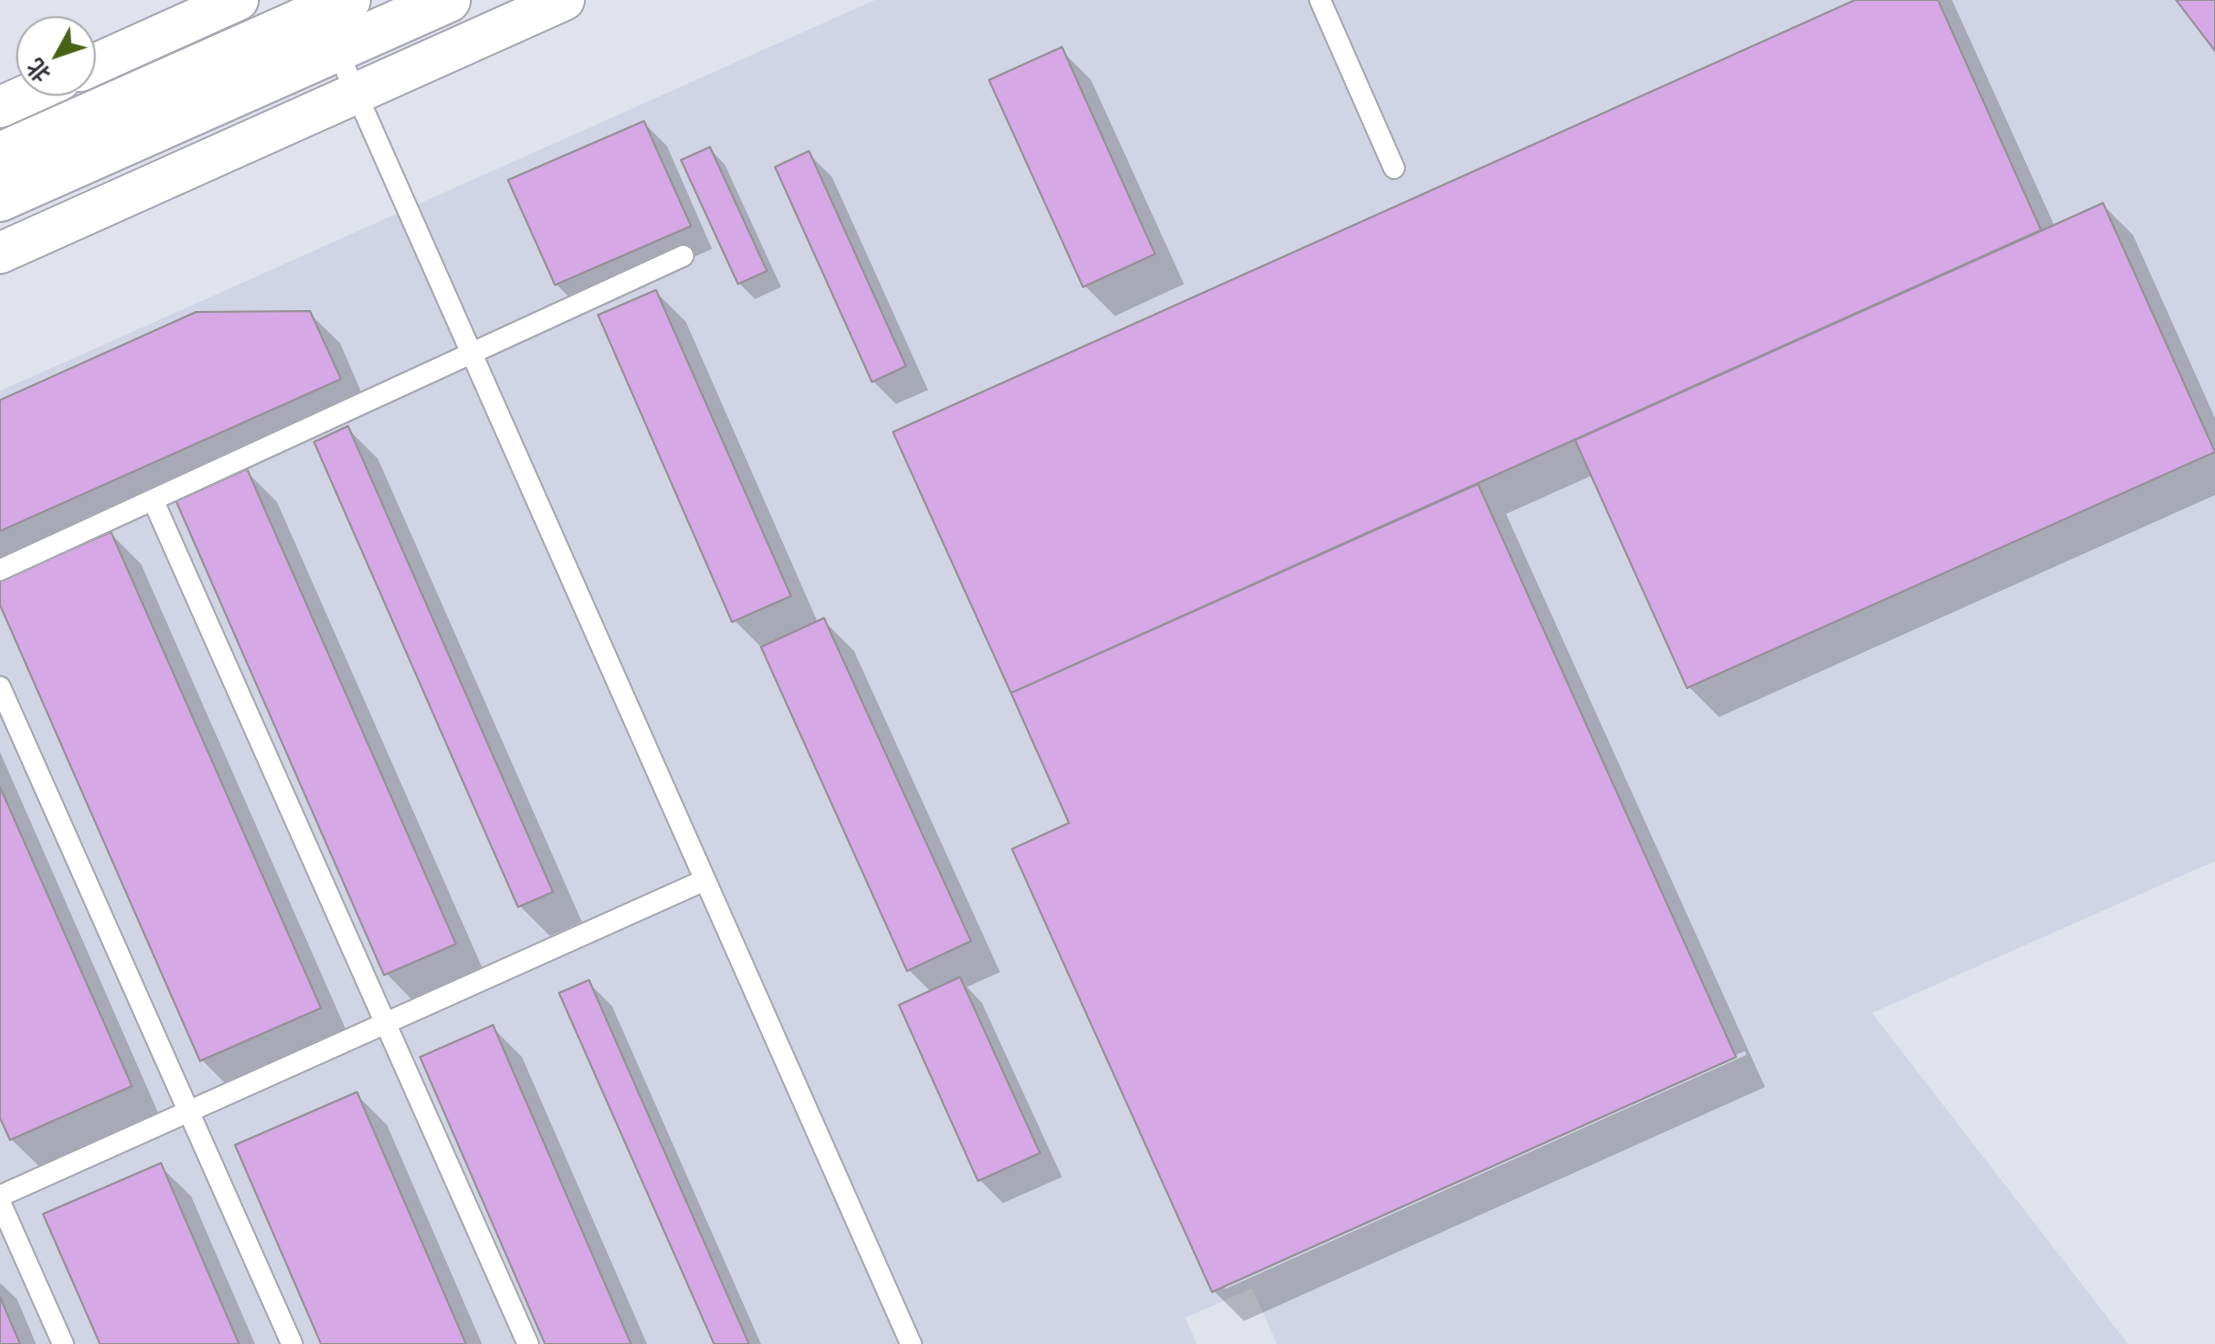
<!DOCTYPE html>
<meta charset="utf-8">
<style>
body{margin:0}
#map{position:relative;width:2215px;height:1344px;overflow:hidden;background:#e0e2ed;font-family:"Alegreya Sans","Noto Sans SC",sans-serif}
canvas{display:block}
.north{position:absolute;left:16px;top:16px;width:80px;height:80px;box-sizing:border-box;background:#fff;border:2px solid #adadaf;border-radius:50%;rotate:230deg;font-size:22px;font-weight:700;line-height:32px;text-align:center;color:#313236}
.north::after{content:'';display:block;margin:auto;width:28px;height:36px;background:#476315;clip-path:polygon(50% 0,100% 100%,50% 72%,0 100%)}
</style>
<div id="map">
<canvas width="2215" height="1344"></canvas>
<div class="north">北</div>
</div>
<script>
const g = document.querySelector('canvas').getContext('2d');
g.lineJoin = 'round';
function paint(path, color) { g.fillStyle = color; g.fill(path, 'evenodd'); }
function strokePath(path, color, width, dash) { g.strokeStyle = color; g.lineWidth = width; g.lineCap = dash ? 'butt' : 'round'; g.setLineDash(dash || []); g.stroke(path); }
paint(new Path2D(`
 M 875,0 L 2215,0 L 2215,861 L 1872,1013 L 2128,1344 L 1277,1344 L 1252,1288 L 1185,1318 L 1197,1344 L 0,1344 L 0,391 Z`), '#d1d4e4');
paint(new Path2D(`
 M 1860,0 L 1952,0 L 2055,227 L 2103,205 L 2133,235 L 2215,418 L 2215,495 L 1719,717 L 1689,687 L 1593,475 L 1506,514 L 1765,1087 L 1244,1321 L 1214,1291 L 1072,824 L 895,433 ZM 1745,1051 L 1746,1055 L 1225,1289 L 1225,1284 Z
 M 1061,50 L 1091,80 L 1184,284 L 1115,316 L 1084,285 Z
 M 644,123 L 667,146 L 712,249 L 579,307 L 556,284 Z
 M 710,149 L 725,165 L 781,287 L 755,299 L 739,283 Z
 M 809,154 L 832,177 L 928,390 L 896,404 L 873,381 Z
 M 656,292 L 686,322 L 818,623 L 824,621 L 854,651 L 1000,972 L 967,987 L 982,1003 L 1062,1177 L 1003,1203 L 980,1180 L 901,1006 L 931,992 L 909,970 L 765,651 L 734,620 Z
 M 309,313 L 340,343 L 369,410 L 0,574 L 0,402 Z
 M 348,429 L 378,459 L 582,922 L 550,936 L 520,906 Z
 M 247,472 L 277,502 L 485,974 L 416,1004 L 386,973 Z
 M 111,534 L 141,564 L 350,1039 L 232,1090 L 202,1060 L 0,600 L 0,583 Z
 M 0,752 L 160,1117 L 42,1169 L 11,1139 L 0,1113 Z
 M 589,983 L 612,1006 L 761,1344 L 716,1344 Z
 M 492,1027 L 522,1057 L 647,1344 L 547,1344 Z
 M 356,1094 L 387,1125 L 482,1344 L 324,1344 Z
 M 160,1166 L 191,1196 L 255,1344 L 102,1344 Z
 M 0,1283 L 17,1299 L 36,1344 L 0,1344 Z`), '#0003');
const building = new Path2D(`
 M 1855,0 L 1938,0 L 2041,230 L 1011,693 L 893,432 Z
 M 2176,0 L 2215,0 L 2215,51 Z
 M 1062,47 L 1155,254 L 1083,287 L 989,80 Z
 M 644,121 L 691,226 L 555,285 L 508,180 Z
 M 710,147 L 767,271 L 738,284 L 681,160 Z
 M 809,151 L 906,366 L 872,382 L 775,167 Z
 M 2103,203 L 2215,452 L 1687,688 L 1575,440 Z
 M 656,290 L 791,596 L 732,622 L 598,315 Z
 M 310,311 L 341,379 L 0,531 L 0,400 L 196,312 Z
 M 348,426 L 553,892 L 518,907 L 314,442 Z
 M 247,469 L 456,944 L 384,975 L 176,501 Z
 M 1478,484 L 1736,1057 L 1212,1292 L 1012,849 L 1069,823 L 1011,693 Z
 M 111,532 L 321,1008 L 200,1061 L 0,605 L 0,580 Z
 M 824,618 L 971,941 L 907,971 L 761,647 Z
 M 0,787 L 132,1086 L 10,1140 L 0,1118 Z
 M 960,977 L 1040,1153 L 978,1181 L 899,1005 Z
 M 589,980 L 749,1344 L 714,1344 L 559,993 Z
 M 493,1025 L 631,1344 L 545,1344 L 420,1057 Z
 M 357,1092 L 466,1344 L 321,1344 L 235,1145 Z
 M 161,1163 L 239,1344 L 100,1344 L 43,1214 Z
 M 0,1297 L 20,1344 L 0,1344 Z`);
paint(building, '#d6a8e5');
strokePath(building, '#979199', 2);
const lane = new Path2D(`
 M 1320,0 L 1394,168
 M 337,50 L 911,1344
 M 153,500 L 528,1344
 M 0,570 L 683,256
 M 0,687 L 292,1344
 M 0,1196 L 705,880
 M 0,1202 L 63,1344`);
const street = new Path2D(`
 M 80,71 L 238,0
 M 0,107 L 60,80
 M 0,253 L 564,0`);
const secondary = new Path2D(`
 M 0,155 L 348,0
 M 0,199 L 448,0`);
strokePath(lane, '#a8a9b3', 24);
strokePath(street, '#a8a9b3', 44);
strokePath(secondary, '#a8a9b3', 48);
strokePath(lane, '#fff', 20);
strokePath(street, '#fff', 40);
strokePath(secondary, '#fff', 44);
</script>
